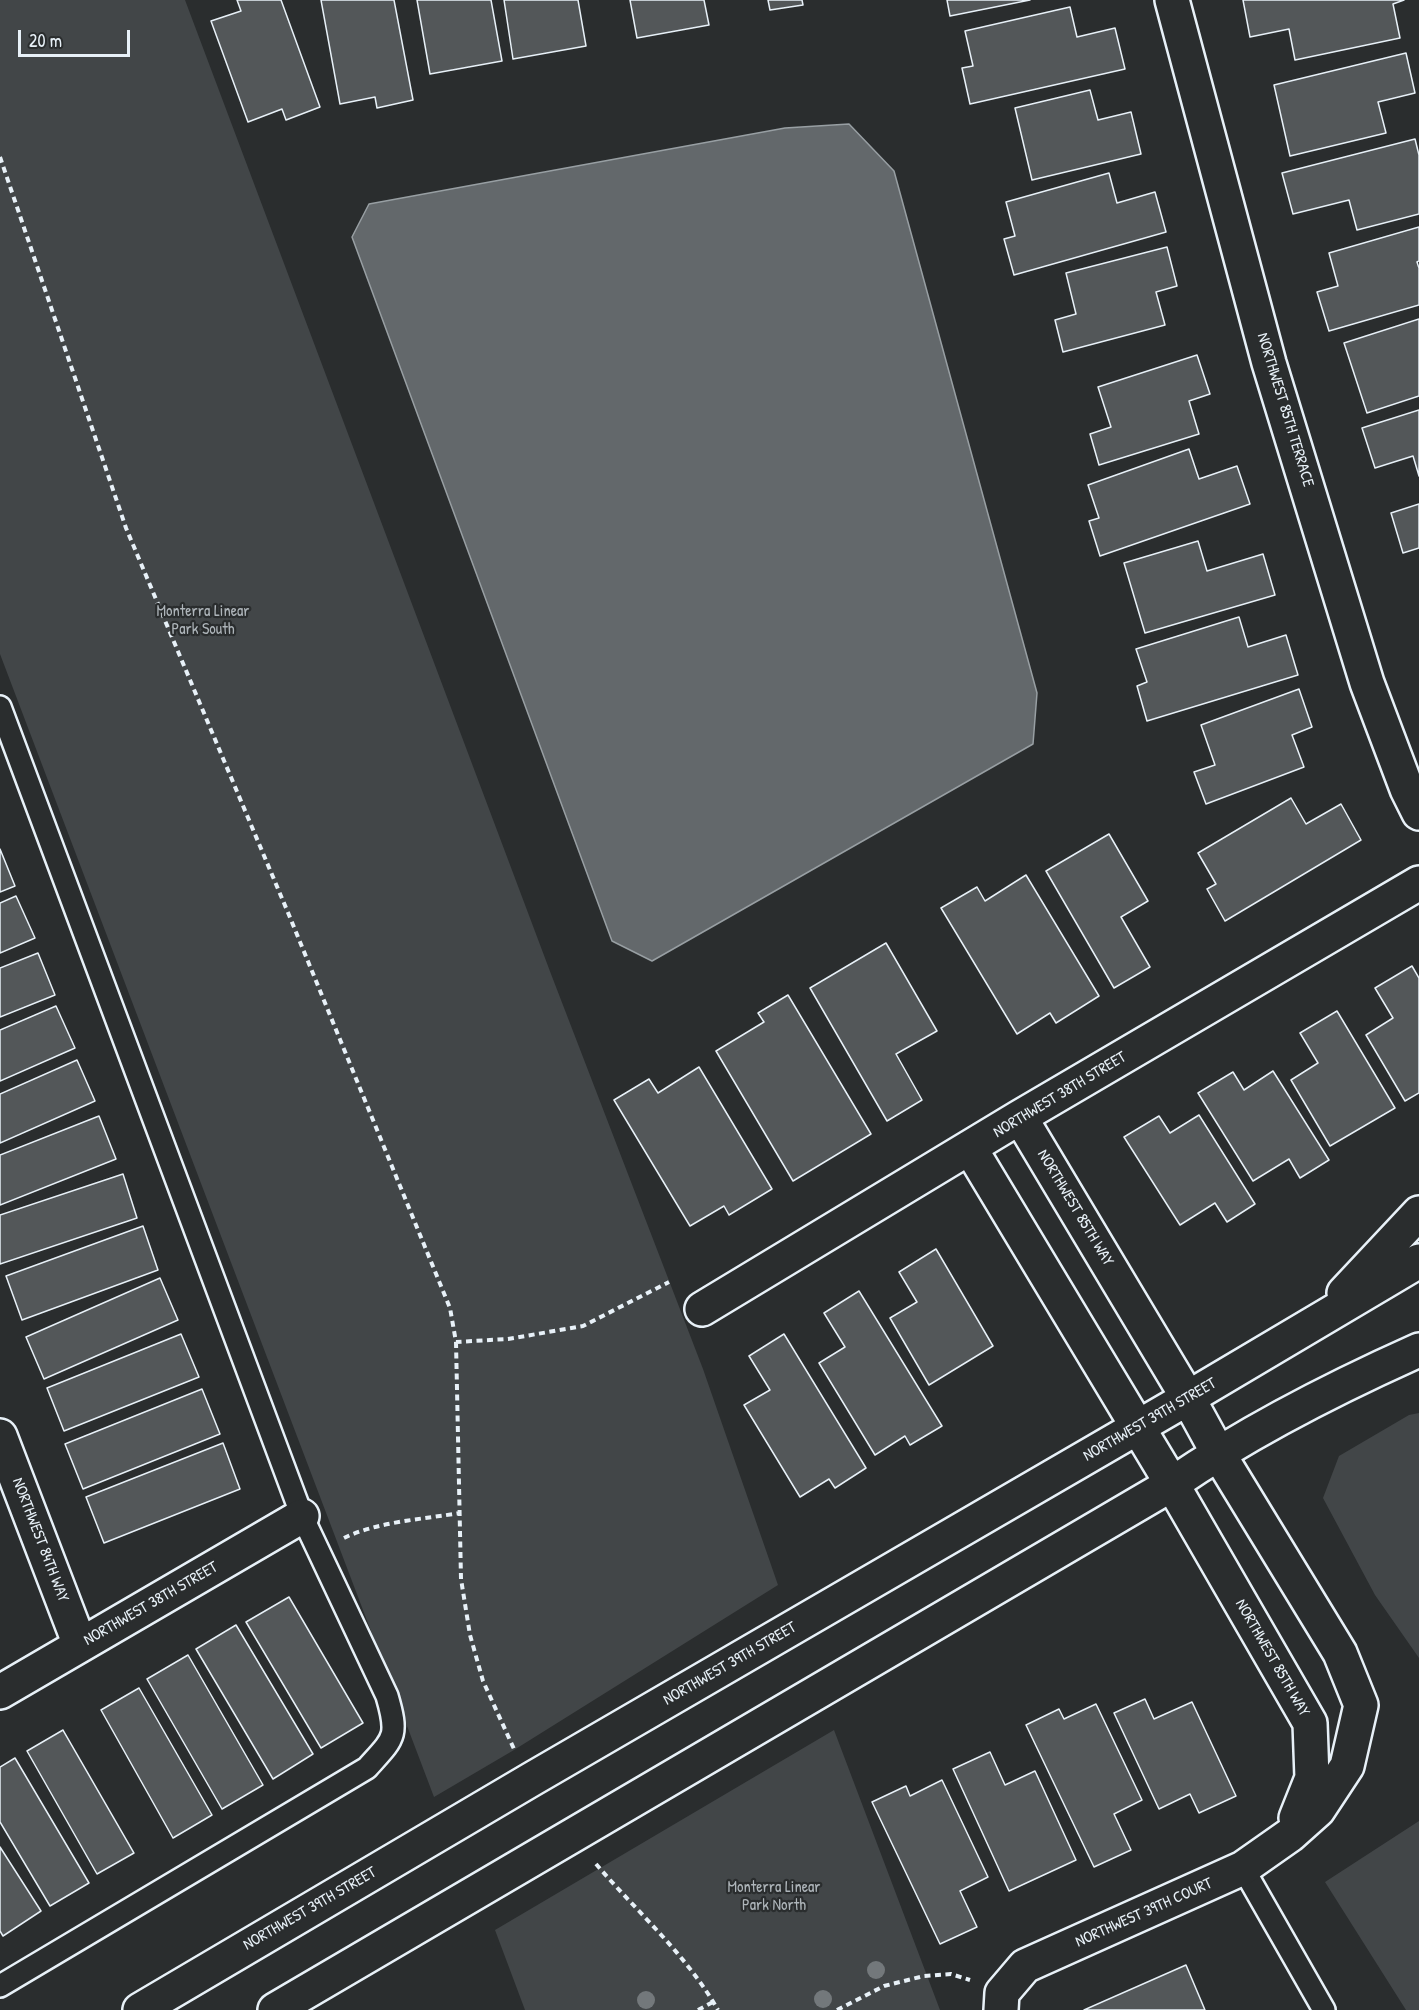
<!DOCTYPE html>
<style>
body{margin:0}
#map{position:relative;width:1419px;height:2010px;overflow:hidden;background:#2a2d2e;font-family:"Patrick Hand",sans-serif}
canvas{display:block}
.scale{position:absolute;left:18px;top:30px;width:112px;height:27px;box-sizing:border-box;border:3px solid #e8f1f8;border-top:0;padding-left:8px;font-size:18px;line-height:21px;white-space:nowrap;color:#e8f1f8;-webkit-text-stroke:4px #2a2d2e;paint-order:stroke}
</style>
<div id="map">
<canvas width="1419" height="2010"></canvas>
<div class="scale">20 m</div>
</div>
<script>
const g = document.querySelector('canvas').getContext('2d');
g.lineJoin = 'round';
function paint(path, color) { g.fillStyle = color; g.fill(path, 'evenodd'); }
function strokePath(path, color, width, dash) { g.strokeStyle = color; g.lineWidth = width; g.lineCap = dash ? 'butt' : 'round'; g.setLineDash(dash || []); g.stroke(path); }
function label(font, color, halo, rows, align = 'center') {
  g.font = font + ' "Patrick Hand",sans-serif'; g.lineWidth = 4.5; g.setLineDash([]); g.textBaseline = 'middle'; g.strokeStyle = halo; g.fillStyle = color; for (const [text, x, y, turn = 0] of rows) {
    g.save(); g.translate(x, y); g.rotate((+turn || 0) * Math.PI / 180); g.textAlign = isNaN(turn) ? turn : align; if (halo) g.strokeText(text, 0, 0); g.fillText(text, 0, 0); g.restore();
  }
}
paint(new Path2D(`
 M 0,0 L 185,0 L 551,974 L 703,1369 L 778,1585 L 514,1750 L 434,1797 L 0,654 Z
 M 1419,1413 L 1419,1658 L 1375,1595 L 1323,1498 L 1339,1456 L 1409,1415 Z
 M 834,1730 L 940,2010 L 525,2010 L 495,1930 Z
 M 1419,1821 L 1419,2010 L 1406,2010 L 1325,1882 Z`), '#424648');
const water = new Path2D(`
 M 849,124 L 894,171 L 1037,693 L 1033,744 L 652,961 L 612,941 L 352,237 L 369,204 L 785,128 Z`);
paint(water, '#63686b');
strokePath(water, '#989fa3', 1.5);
const building = new Path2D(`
 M 237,0 L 281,0 L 320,107 L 286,120 L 282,109 L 248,122 L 211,21 L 241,11 Z
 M 321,0 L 394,0 L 413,100 L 377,108 L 375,97 L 340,104 Z
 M 417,0 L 491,0 L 502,61 L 430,74 Z
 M 504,0 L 578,0 L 586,46 L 513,59 Z
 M 630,0 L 704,0 L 709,25 L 637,38 Z
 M 768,0 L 802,0 L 803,5 L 770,10 Z
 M 947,0 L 1030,0 L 950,16 Z
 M 1243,0 L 1404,0 L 1393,4 L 1400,38 L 1295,60 L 1289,29 L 1250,37 Z
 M 1070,7 L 1077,37 L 1115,28 L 1125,69 L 970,104 L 962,68 L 973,66 L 965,31 Z
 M 1406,53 L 1415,93 L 1378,102 L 1386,133 L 1290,156 L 1274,85 Z
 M 1090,90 L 1098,120 L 1131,112 L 1141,154 L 1032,180 L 1015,108 Z
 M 1415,139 L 1419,155 L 1419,214 L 1357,230 L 1349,200 L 1293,214 L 1282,173 Z
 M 1109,173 L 1117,203 L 1155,192 L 1166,232 L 1014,275 L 1004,239 L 1015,236 L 1006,202 Z
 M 1419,227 L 1419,261 L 1417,262 L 1419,268 L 1419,305 L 1329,331 L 1317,292 L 1338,286 L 1329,253 Z
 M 1167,247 L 1177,286 L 1156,292 L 1165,325 L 1063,352 L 1055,320 L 1076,314 L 1066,273 Z
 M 1419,319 L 1419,396 L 1367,413 L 1344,343 Z
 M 1197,355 L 1210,394 L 1189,401 L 1199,434 L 1099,465 L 1090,434 L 1111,427 L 1098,387 Z
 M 1419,410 L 1419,476 L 1413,456 L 1375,468 L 1362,428 Z
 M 1189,449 L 1199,479 L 1237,466 L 1250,504 L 1100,556 L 1089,521 L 1099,518 L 1088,485 Z
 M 1419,504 L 1419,548 L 1403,553 L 1391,513 Z
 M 1198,541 L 1207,571 L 1263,554 L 1275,595 L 1145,633 L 1124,563 Z
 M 1239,617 L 1248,647 L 1286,635 L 1298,675 L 1147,721 L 1137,686 L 1147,682 L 1136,649 Z
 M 1299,689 L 1312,727 L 1292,735 L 1304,767 L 1206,804 L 1194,772 L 1215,765 L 1201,725 Z
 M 1291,798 L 1306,824 L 1341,804 L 1361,840 L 1225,921 L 1207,889 L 1216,884 L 1198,853 Z
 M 1109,834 L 1148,901 L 1121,917 L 1150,967 L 1114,988 L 1046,871 Z
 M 0,849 L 15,886 L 0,892 Z
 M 1026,875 L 1099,996 L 1056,1023 L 1050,1013 L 1017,1034 L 941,908 L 977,887 L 985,901 Z
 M 16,896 L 35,938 L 0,953 L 0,903 Z
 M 886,943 L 937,1031 L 896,1054 L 922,1100 L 887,1121 L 810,988 Z
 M 38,953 L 55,995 L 0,1017 L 0,968 Z
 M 1412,966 L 1419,978 L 1419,1093 L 1405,1101 L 1366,1035 L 1393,1018 L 1375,988 Z
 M 788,995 L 871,1134 L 793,1181 L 716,1051 L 764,1022 L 758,1013 Z
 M 56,1006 L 75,1048 L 0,1081 L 0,1030 Z
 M 1337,1011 L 1395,1108 L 1330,1146 L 1291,1080 L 1318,1063 L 1300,1033 Z
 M 77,1060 L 95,1101 L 0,1143 L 0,1094 Z
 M 699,1067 L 772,1189 L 729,1215 L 724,1206 L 690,1226 L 614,1100 L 649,1079 L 658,1093 Z
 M 1273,1071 L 1329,1160 L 1300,1178 L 1289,1159 L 1253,1181 L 1198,1093 L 1233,1072 L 1244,1090 Z
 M 1199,1115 L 1255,1204 L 1227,1222 L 1215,1203 L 1180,1225 L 1124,1137 L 1159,1116 L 1170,1133 Z
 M 99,1116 L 116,1159 L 0,1205 L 0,1155 Z
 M 123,1174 L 137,1218 L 0,1264 L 0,1215 Z
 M 143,1226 L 158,1270 L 22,1320 L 6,1276 Z
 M 936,1249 L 993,1346 L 929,1385 L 890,1318 L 917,1302 L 899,1272 Z
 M 160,1278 L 178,1320 L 44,1379 L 26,1337 Z
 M 859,1291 L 942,1426 L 910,1445 L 905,1436 L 875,1455 L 819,1363 L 845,1347 L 824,1313 Z
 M 181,1334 L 199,1377 L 64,1431 L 47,1388 Z
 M 784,1334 L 866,1468 L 835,1488 L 829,1479 L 800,1497 L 744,1405 L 770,1390 L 749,1356 Z
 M 202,1389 L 220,1434 L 83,1489 L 65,1444 Z
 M 223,1443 L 240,1489 L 104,1543 L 86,1497 Z
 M 289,1597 L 363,1723 L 321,1748 L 246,1622 Z
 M 236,1625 L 313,1754 L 273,1779 L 196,1649 Z
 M 188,1655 L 263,1785 L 222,1809 L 147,1679 Z
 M 139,1688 L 212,1815 L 173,1838 L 101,1710 Z
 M 1145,1699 L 1154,1719 L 1192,1702 L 1236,1796 L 1199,1813 L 1190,1794 L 1159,1809 L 1114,1713 Z
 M 1096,1704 L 1142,1800 L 1114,1814 L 1131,1850 L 1094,1867 L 1026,1725 L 1059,1709 L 1064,1719 Z
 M 63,1730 L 134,1853 L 97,1874 L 27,1751 Z
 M 990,1752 L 1005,1785 L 1035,1771 L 1076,1860 L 1009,1891 L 953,1769 Z
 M 15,1758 L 89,1883 L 50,1906 L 0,1822 L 0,1767 Z
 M 942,1780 L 988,1877 L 960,1891 L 977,1927 L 940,1944 L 872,1802 L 906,1786 L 910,1796 Z
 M 0,1847 L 41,1911 L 3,1936 L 0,1931 Z
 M 1186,1965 L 1205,2010 L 1084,2010 Z`);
paint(building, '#535759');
strokePath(building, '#e8f1f8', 1.5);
const lane = new Path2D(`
 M 0,707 L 302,1516 L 387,1696 C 399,1737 394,1738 367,1768 L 0,1986
 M 1243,1868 L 1324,2010`);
const street = new Path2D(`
 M 1172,0 L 1269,363 L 1367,683 L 1407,789 L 1419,813
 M 970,1148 L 1172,1484 L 1310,1723 L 1312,1778 L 1296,1818
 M 1344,1293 L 1419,1213
 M 702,1309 L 1020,1117 L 1419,883
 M 0,1436 L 80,1645
 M 0,1692 L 302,1516
 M 140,2010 L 532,1779 L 1188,1398 L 1419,1261
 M 275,2010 L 1172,1484 C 1249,1431 1334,1388 1419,1350
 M 1001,2010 L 1002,1993 L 1025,1966 L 1243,1868 L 1290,1835 L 1318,1810 L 1347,1766 L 1361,1705 L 1340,1653 L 1218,1453 L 1188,1398 L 1020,1117`);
strokePath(lane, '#e8f1f8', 26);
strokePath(street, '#e8f1f8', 38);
strokePath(new Path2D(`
 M 0,157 L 126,528 L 289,915 L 450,1308 L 456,1342 L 508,1339 L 583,1326 L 669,1282
 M 456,1342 L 461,1579 L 470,1635 L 483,1681 L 514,1749
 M 344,1538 C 376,1522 424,1519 460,1513
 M 596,1864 C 637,1912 686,1954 718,2010
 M 698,2010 L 713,2002
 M 837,2010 L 884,1986 L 924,1976 L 951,1974 L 970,1980`), '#e8f1f8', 4, [6, 4.5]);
strokePath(lane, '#2a2d2e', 21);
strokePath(street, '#2a2d2e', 33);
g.fillStyle = '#73787b';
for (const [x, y] of [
 [876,1970],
 [823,1999],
 [646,2000]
]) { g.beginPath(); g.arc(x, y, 9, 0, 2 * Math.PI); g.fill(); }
label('16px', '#e8f1f8', '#2a2d2e', [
 ["NORTHWEST 85TH TERRACE",1285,410,73],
 ["NORTHWEST 38TH STREET",1060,1095,-31],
 ["NORTHWEST 85TH WAY",1075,1208,59],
 ["NORTHWEST 39TH STREET",1150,1420,-30],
 ["NORTHWEST 84TH WAY",40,1540,69],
 ["NORTHWEST 38TH STREET",151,1604,-30],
 ["NORTHWEST 85TH WAY",1272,1658,60],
 ["NORTHWEST 39TH STREET",730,1664,-30],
 ["NORTHWEST 39TH STREET",310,1909,-30],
 ["NORTHWEST 39TH COURT",1144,1913,-24]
]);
label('16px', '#aeb5ba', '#2a2d2e', [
 ["Monterra Linear",203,612],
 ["Park South",203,630],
 ["Monterra Linear",774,1888],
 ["Park North",774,1906]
]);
</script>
